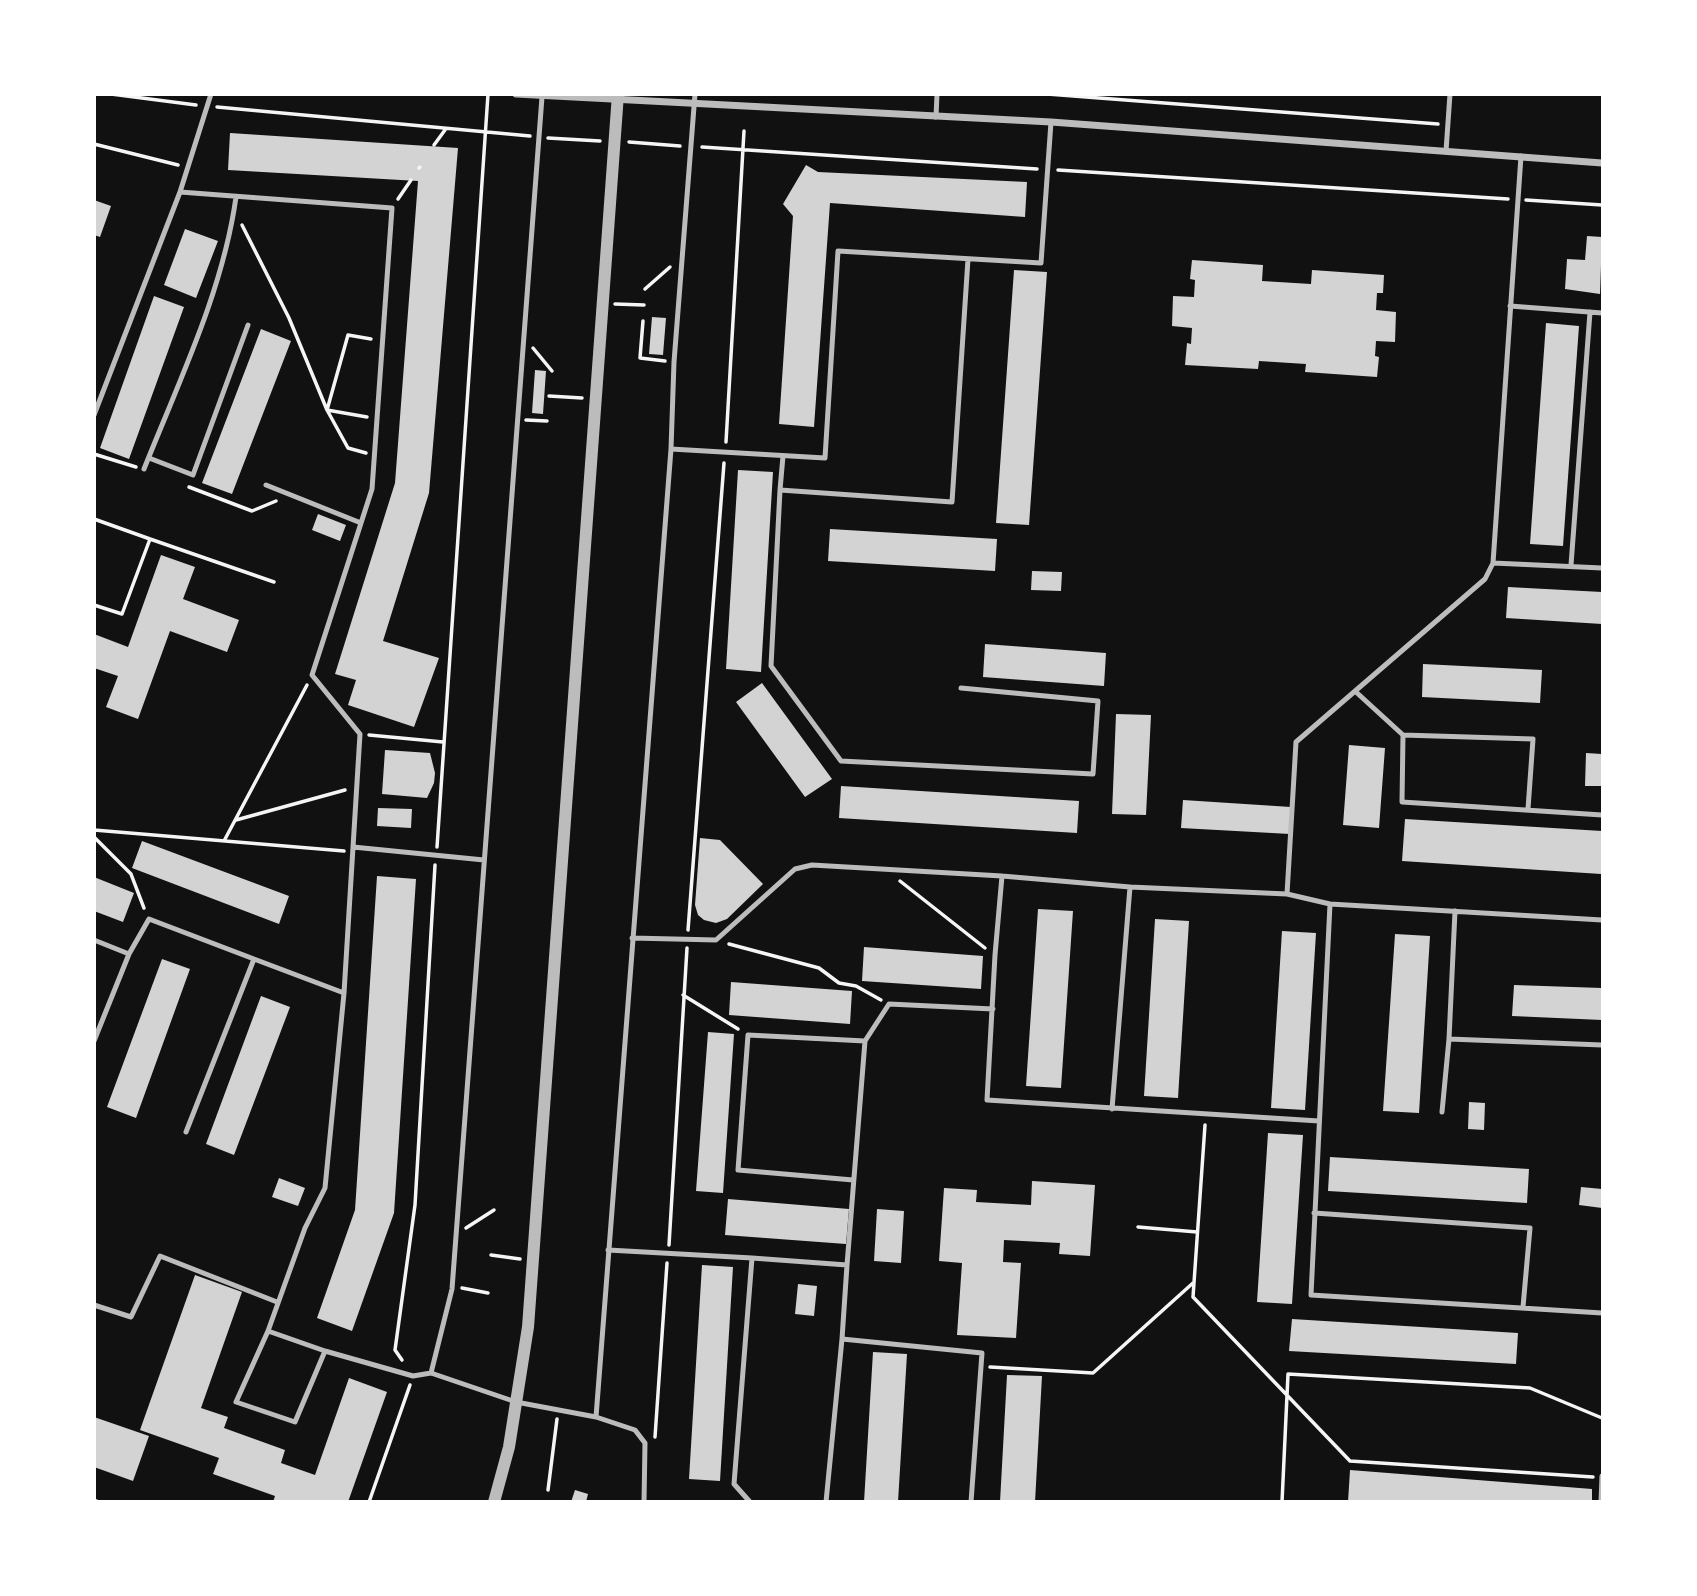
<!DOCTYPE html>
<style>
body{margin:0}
#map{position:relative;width:1697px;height:1596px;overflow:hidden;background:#111;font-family:Inter,sans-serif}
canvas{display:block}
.frame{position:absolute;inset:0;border:96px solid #fff;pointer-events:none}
</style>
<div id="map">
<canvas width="1697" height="1596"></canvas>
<div class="frame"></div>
</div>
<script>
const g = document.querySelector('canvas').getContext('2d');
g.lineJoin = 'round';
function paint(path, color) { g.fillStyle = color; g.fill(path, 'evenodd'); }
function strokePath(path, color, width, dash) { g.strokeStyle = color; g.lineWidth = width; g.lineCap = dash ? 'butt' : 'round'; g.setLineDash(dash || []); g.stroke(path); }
paint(new Path2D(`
 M 230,133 L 458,148 L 429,493 L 383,641 L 439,658 L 414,727 L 348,705 L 356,680 L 335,674 L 395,483 L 418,181 L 228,170 Z
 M 806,165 L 818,172 L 1027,182 L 1025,217 L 830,203 L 814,427 L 779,424 L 793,216 L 783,204 Z
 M 94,200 L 111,206 L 100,237 L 94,235 Z
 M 185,229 L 218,241 L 196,298 L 164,285 Z
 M 1587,236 L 1602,237 L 1600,294 L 1565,289 L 1567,259 L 1585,260 Z
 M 1192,260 L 1263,265 L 1262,281 L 1311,284 L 1312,270 L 1384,275 L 1383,293 L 1377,293 L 1376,310 L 1396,312 L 1395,342 L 1376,341 L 1375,356 L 1379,357 L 1377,377 L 1305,372 L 1306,364 L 1259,361 L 1258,369 L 1185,365 L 1187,343 L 1191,344 L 1192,328 L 1172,326 L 1173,296 L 1194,297 L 1195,280 L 1190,279 Z
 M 1014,270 L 1047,272 L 1029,525 L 996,523 Z
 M 154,296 L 184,307 L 129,459 L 100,448 Z
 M 652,317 L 666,318 L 663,355 L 649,354 Z
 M 1546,323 L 1579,326 L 1563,546 L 1530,544 Z
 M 261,329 L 291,341 L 232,494 L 202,483 Z
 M 535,370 L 546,371 L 543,414 L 532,413 Z
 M 738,470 L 773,472 L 761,672 L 726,669 Z
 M 318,514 L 346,525 L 340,541 L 312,530 Z
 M 830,529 L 997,539 L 995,571 L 828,561 Z
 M 161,555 L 195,567 L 183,599 L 239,620 L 227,652 L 170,631 L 138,719 L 106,707 L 118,676 L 94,668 L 94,634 L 128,647 Z
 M 1032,571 L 1062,572 L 1061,591 L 1031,590 Z
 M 1508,587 L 1602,592 L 1602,624 L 1506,618 Z
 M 985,644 L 1106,653 L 1104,686 L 983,677 Z
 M 1423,664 L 1542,670 L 1540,703 L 1422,697 Z
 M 762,683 L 832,779 L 805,797 L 736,702 Z
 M 1116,714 L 1151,715 L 1146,815 L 1112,814 Z
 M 1349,745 L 1385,748 L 1379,828 L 1343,825 Z
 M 385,750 L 430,753 L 435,773 L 434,783 L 427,798 L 382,794 Z
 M 1586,753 L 1602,754 L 1602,786 L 1585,786 Z
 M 841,786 L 1079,801 L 1077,833 L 839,818 Z
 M 1183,800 L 1291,807 L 1290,834 L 1181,828 Z
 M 378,808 L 412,809 L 411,828 L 377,826 Z
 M 1405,819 L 1602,831 L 1601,874 L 1402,861 Z
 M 700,838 L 720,840 L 763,884 L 727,919 L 716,923 L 704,920 L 698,915 L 695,905 Z
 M 142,841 L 289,896 L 279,924 L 132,868 Z
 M 377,876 L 416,879 L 394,1213 L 352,1331 L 317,1318 L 355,1210 Z
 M 94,877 L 134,893 L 123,922 L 94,911 Z
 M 1038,909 L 1073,911 L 1061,1088 L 1026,1086 Z
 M 1155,919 L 1189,921 L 1178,1098 L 1144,1096 Z
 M 1282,931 L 1316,933 L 1305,1110 L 1271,1108 Z
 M 1395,934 L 1430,936 L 1419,1113 L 1383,1111 Z
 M 864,947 L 983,956 L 981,989 L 862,981 Z
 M 162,959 L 190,969 L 136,1118 L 107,1107 Z
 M 731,982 L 852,991 L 850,1024 L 729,1015 Z
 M 1514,985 L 1602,988 L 1602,1020 L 1512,1016 Z
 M 261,996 L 290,1007 L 234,1155 L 206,1144 Z
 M 708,1032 L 734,1034 L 723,1193 L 696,1191 Z
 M 1469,1102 L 1485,1103 L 1484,1130 L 1468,1129 Z
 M 1268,1133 L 1303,1135 L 1292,1304 L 1257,1302 Z
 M 1330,1157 L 1529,1169 L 1527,1203 L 1328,1191 Z
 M 279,1178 L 305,1188 L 298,1206 L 272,1197 Z
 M 1032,1181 L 1095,1185 L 1090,1256 L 1059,1254 L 1060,1243 L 1004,1240 L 1003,1262 L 1021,1263 L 1016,1338 L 957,1335 L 962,1263 L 939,1261 L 944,1188 L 977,1190 L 976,1202 L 1031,1205 Z
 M 1581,1187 L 1602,1189 L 1602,1208 L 1579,1205 Z
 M 728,1199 L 849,1209 L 846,1244 L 725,1235 Z
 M 877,1209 L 904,1211 L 901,1263 L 874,1261 Z
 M 702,1265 L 733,1267 L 720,1481 L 689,1479 Z
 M 195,1275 L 242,1292 L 201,1408 L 228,1417 L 224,1428 L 285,1450 L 281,1463 L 315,1475 L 349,1378 L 387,1392 L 348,1502 L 273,1502 L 275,1496 L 213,1474 L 219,1458 L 140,1430 Z
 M 798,1284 L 817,1286 L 814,1316 L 795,1314 Z
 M 1292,1319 L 1518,1333 L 1516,1364 L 1289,1351 Z
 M 873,1352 L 907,1354 L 898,1502 L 864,1502 Z
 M 1007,1375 L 1042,1376 L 1035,1502 L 1000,1502 Z
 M 94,1417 L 149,1436 L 133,1481 L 94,1467 Z
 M 1350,1470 L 1592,1489 L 1592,1502 L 1348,1502 Z
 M 575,1490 L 588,1494 L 586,1502 L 571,1502 Z`), '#d3d3d3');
strokePath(new Path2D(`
 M 111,94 L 196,105
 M 1047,94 L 1438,124
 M 217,107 L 530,136
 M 548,138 L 600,141
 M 629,142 L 680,146
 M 94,144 L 178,165
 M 434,145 L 445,130
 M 702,147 L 1037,169
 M 419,168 L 420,167
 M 1058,170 L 1508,199
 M 398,199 L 411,180
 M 1526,200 L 1602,205
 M 242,225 L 289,318 L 327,410 L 367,417
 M 645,289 L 670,267
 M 615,304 L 644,305
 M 643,321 L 640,358 L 665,361
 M 533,348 L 552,371
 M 549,396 L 582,398
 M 526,420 L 547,421
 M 726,442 L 744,131
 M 366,453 L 348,448 L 327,410 L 348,335 L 371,339
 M 94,454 L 136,467
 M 189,487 L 252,511 L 276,501
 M 94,519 L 150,539 L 122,614 L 94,605
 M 150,539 L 274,582
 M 369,735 L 443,742
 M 236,820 L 345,790
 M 94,830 L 344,851
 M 94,837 L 131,874 L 144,908
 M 224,841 L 307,685
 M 437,847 L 488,94
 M 900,881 L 985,948
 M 688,930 L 724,463
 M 729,944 L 819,968 L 839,983 L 856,986 L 881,1000
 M 683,995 L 738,1029
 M 1205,1125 L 1193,1297 L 1350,1461 L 1593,1477
 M 1138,1227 L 1197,1232
 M 466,1228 L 494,1210
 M 669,1245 L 687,948
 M 491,1255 L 520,1259
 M 462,1288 L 488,1293
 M 402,1360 L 395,1350 L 415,1205 L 435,865
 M 990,1367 L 1093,1373 L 1193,1283
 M 655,1437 L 667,1263
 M 548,1490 L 557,1419
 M 94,1500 L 99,1502
 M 369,1502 L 410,1385
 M 1282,1502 L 1288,1374 L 1530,1388 L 1602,1418`), '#f5f5f5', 3.5);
strokePath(new Path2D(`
 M 211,94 L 180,192 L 392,208 L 372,489 L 312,675 L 360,734 L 344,993 L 325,1188 L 305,1228 L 268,1331 L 325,1351 L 413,1376 L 431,1373 L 516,1402 L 596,1417 L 671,449 L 674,362 L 695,94
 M 936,117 L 937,94
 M 1446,151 L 1450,94
 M 1510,306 L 1602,313
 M 94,415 L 180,192
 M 671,449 L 825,458 L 838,251 L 1041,263 L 1051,122
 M 783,456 L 780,490 L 952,502 L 968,259
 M 149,458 L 193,475 L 248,325
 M 144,469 C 179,381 223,291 236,197
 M 266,485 L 361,523
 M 780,490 L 771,666 L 841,761 L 1093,774 L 1098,701 L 961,688
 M 1493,563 L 1602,568
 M 1571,565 L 1590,312
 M 1356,692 L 1403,735
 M 1528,809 L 1533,739 L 1403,735 L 1402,802 L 1602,815
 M 353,847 L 484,860
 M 1002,876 L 995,955 L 987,1100 L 1319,1121
 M 1287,894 L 1330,904 L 1602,920
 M 1330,904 L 1311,1295 L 1602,1313
 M 632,938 L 716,940 L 795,869 L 812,865 L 1002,876 L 1130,887
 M 94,940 L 129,954
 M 1449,1039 L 1602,1045
 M 94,1041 L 129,954 L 149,919 L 254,959
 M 1112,1109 L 1130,887 L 1287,894 L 1296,742 L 1485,579 L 1493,563 L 1521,156
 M 1442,1112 L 1449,1039 L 1455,911
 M 186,1132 L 254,959 L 344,993
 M 853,1180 L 738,1170 L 748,1035 L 865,1041
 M 1314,1213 L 1530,1228 L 1523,1307
 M 608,1250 L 752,1258 L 734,1484 L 750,1502
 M 752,1258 L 847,1265 L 842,1339 L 982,1353 L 971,1502
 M 847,1265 L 865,1041 L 889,1004 L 993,1009
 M 94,1305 L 131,1317 L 160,1256 L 277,1302
 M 268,1331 L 236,1402 L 295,1422 L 325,1351
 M 431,1373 L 452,1289 L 542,97
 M 596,1417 L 635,1430 L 645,1443 L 644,1502
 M 826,1502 L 842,1339
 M 1601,1502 L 1602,1476`), '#bcbcbc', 5);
strokePath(new Path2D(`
 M 516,94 L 1051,122 L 1602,163`), '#bcbcbc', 7);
strokePath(new Path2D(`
 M 494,1502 L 509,1447 L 528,1327 L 618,94`), '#bcbcbc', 12);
</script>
